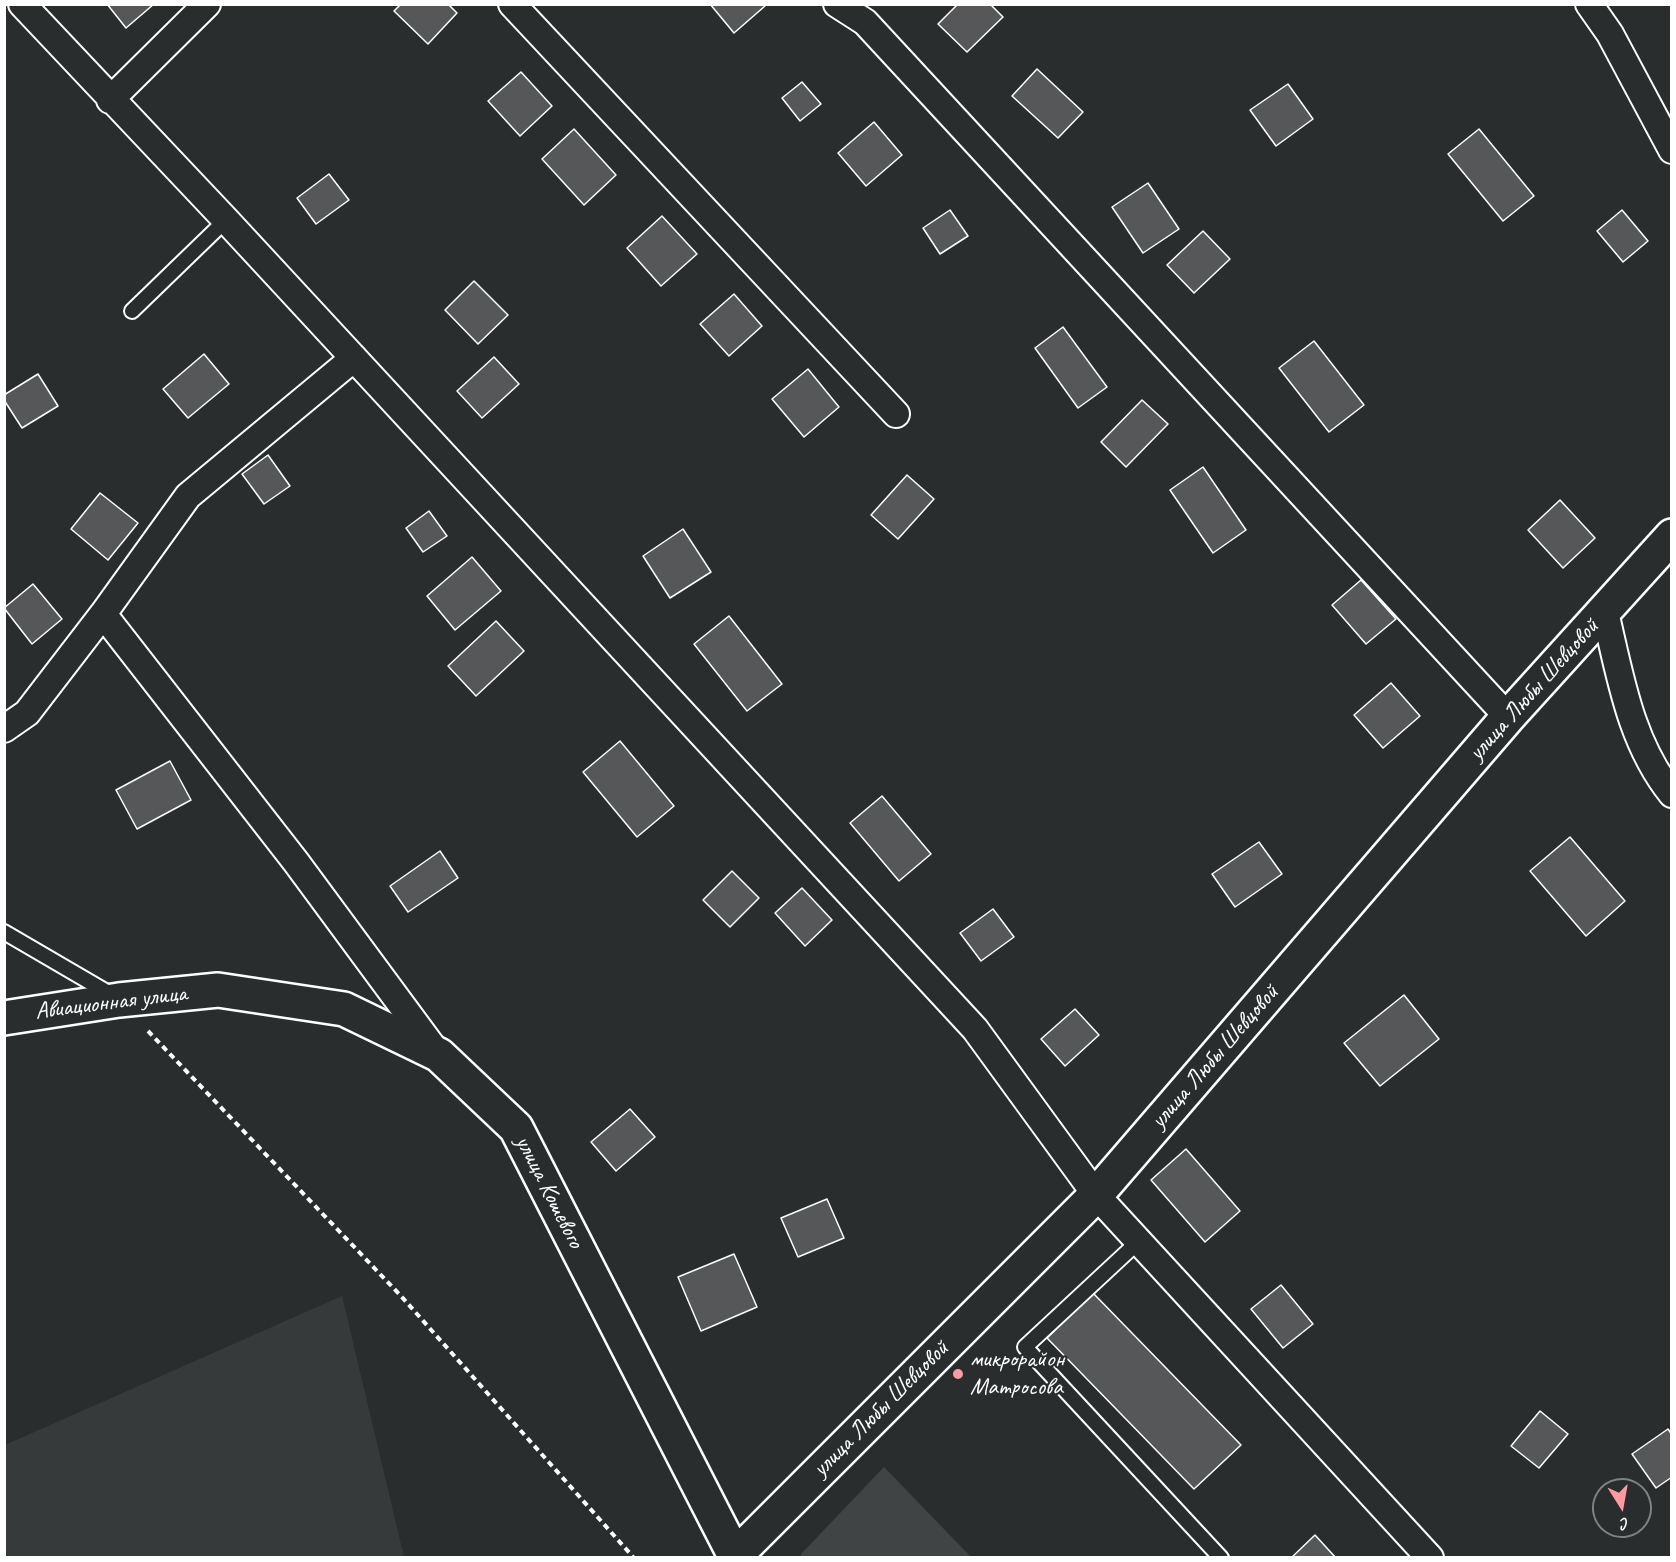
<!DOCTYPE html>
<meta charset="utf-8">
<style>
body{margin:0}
#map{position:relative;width:1676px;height:1562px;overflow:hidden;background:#2a2d2e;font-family:Caveat,sans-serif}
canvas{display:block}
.frame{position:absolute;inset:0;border:6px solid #fff;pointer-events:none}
.north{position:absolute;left:1592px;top:1478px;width:60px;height:60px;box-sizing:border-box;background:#2a2d2e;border:2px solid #7f8182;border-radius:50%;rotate:169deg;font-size:16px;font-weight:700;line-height:24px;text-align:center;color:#fff}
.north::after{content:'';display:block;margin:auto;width:21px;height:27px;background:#ff9aa2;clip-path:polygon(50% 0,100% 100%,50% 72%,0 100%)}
</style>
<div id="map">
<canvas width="1676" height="1562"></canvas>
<div class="frame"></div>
<div class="north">С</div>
</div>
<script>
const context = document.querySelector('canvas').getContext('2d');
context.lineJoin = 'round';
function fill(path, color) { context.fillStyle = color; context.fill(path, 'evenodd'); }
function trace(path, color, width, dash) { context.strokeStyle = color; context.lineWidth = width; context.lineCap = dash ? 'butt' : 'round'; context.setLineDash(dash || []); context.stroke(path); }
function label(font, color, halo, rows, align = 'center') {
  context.font = font + ' Caveat,sans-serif'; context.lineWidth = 4.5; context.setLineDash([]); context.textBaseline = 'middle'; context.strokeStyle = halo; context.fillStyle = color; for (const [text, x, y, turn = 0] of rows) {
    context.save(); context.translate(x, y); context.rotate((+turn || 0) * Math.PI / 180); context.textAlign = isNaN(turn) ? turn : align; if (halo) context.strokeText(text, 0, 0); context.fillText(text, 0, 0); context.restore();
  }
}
fill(new Path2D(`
 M 342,1296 L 404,1557 L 5,1557 L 5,1445 Z`), '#373a3b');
fill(new Path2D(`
 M 884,1467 L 971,1557 L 801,1557 L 801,1554 Z`), '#414445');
const building = new Path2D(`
 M 107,4 L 154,4 L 126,28 Z
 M 401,4 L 448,4 L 457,13 L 428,44 L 394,11 Z
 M 710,4 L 763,4 L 765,6 L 734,33 Z
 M 958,4 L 990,4 L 1003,17 L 967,52 L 938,24 Z
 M 1037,69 L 1083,112 L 1058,138 L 1012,96 Z
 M 521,72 L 552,106 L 520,136 L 488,101 Z
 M 802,82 L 821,104 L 800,121 L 782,98 Z
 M 1288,84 L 1313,119 L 1276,146 L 1250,110 Z
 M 874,122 L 902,155 L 866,186 L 838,153 Z
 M 574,129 L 616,175 L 584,205 L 542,159 Z
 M 1479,129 L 1534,196 L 1503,221 L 1448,154 Z
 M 329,174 L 349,200 L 316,224 L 297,198 Z
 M 1148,183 L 1179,229 L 1143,253 L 1112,207 Z
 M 950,210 L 968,236 L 940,254 L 923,228 Z
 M 1622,210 L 1648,241 L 1623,262 L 1597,231 Z
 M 662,216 L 697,254 L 661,286 L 627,248 Z
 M 1203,231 L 1230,259 L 1194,293 L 1167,265 Z
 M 474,281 L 508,315 L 478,344 L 445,310 Z
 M 734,294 L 762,326 L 729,356 L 700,324 Z
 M 1063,327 L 1107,387 L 1078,408 L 1035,348 Z
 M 1314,341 L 1364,405 L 1329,432 L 1279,368 Z
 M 204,354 L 229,384 L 188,418 L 163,389 Z
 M 494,357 L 519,384 L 482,418 L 457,391 Z
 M 808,369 L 839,407 L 804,437 L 772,399 Z
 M 38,374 L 58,406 L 22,428 L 4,400 L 4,395 Z
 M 1142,400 L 1168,424 L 1126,467 L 1101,442 Z
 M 268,455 L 290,486 L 264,504 L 242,474 Z
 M 1203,467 L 1246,530 L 1213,553 L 1170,490 Z
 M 907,475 L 934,499 L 898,539 L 871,515 Z
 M 100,493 L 138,523 L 108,560 L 71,529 Z
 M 1560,500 L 1595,538 L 1563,568 L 1528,530 Z
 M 429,511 L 447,536 L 423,552 L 406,528 Z
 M 683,529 L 711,572 L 670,598 L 643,556 Z
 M 472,557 L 501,591 L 455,630 L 427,596 Z
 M 1361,580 L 1396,619 L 1366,644 L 1332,605 Z
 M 33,584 L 62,619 L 32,644 L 4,608 Z
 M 729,616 L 782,684 L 747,711 L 694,644 Z
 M 496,621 L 524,651 L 476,696 L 448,666 Z
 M 1391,683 L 1420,716 L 1383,748 L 1354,715 Z
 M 620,741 L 674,806 L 637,837 L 583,772 Z
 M 170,761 L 191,800 L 137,829 L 116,790 Z
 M 882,796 L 931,854 L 899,881 L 850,823 Z
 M 1570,837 L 1625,901 L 1586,936 L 1530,871 Z
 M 1259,842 L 1282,874 L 1235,907 L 1212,874 Z
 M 440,851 L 458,878 L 408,912 L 390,886 Z
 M 732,871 L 759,898 L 730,927 L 703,900 Z
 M 802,888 L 832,920 L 805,946 L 775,913 Z
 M 993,909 L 1014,937 L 981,961 L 960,933 Z
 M 1404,995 L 1439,1039 L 1380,1086 L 1344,1043 Z
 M 1075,1009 L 1099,1035 L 1065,1066 L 1041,1039 Z
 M 630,1109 L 655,1137 L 616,1171 L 591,1142 Z
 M 1186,1149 L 1240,1211 L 1205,1242 L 1151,1180 Z
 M 827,1199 L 844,1238 L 798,1257 L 781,1218 Z
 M 734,1254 L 757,1307 L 701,1331 L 678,1277 Z
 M 1281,1285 L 1313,1324 L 1283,1348 L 1251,1309 Z
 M 1093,1293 L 1241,1445 L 1194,1489 L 1047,1338 Z
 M 1540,1411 L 1568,1434 L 1539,1468 L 1511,1446 Z
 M 1668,1429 L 1672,1435 L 1672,1477 L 1656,1488 L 1632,1454 Z
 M 1315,1535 L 1336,1558 L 1291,1558 Z`);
fill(building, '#555758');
trace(building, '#fff', 1.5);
const lane = new Path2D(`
 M 132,311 L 226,220
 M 4,932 L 112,995
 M 1139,1241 L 1025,1347 L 1221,1558`);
const street = new Path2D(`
 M 22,4 L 226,220 L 975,1029 L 1096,1195 L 1430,1558
 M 512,4 L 896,414
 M 837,4 L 865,22 L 1508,717
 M 1589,4 L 1610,34 L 1672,150
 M 110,100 L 207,4
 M 1605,612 C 1620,675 1630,742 1672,794
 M 103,614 L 296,862 L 437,1053
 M 4,729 L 27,713 L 103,614 L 188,496 L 354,358`);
const secondary = new Path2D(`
 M 4,1018 L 119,1000 L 218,990 L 344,1009 L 439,1055 L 516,1128 L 736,1558
 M 735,1556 L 1096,1195 L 1508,717 L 1672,536`);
trace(lane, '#fff', 18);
trace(street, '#fff', 30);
trace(secondary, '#fff', 38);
trace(new Path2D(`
 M 148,1031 L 401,1296 L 634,1558`), '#fff', 4, [6, 4.5]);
trace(lane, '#2a2d2e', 14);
trace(street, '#2a2d2e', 26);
trace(secondary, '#2a2d2e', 33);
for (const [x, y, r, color] of [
 [958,1374,6,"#ff9aa2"]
]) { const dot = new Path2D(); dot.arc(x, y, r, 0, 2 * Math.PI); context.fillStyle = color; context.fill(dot); trace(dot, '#2a2d2e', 2); }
label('24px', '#fff', '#2a2d2e', [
 ["улица Любы Шевцовой",1534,690,-48],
 ["Авиационная улица",111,1003,-7],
 ["улица Любы Шевцовой",1215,1057,-49],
 ["улица Кошевого",549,1192,63],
 ["улица Любы Шевцовой",881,1409,-45]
]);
label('24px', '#fff', '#2a2d2e', [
 ["микрорайон",970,1360],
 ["Матросова",970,1388]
], 'left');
</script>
